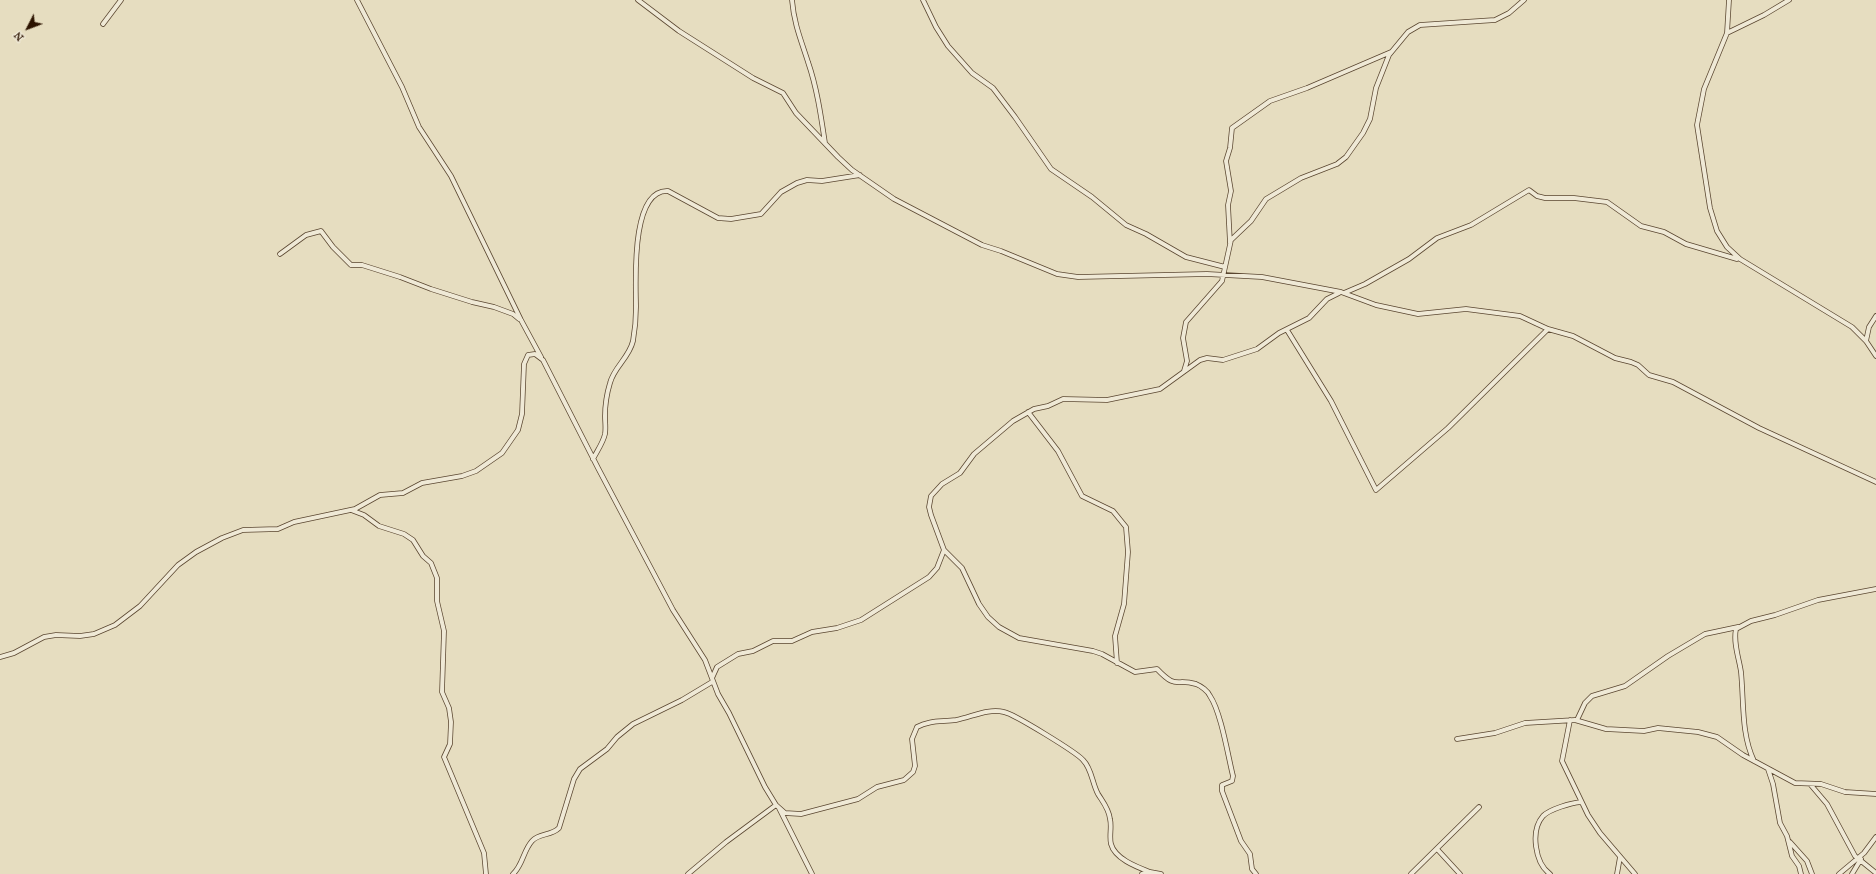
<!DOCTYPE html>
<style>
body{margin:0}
#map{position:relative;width:1876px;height:874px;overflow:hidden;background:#e6ddc0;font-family:"IM FELL French Canon",serif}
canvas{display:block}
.north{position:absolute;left:8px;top:8px;width:40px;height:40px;-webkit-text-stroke:3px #efe9d6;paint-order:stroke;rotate:228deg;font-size:11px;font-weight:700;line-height:16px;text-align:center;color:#2c1300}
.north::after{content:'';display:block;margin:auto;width:14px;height:18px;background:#2c1300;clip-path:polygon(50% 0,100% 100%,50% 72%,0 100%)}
</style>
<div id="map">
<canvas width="1876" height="874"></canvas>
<div class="north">N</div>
</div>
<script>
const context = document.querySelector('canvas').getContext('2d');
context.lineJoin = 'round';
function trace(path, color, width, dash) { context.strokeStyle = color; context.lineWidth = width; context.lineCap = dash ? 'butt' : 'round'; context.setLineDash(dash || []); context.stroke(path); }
const minor = new Path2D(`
 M 357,0 L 402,87 L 419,127 L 451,176 L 521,320 L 541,357
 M 638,0 L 679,31 L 753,78 L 783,93 L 796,113 L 838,157 L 852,170 L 894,199 L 982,245 L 1001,251 L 1057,274 L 1078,277 L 1207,274 L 1262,277 L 1341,292 L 1376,305 L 1418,314 L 1466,309 L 1520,316 L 1548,329 L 1573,336 L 1615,358 L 1631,362 L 1638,365 L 1649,375 L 1673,382 L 1759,428 L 1876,482
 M 792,0 C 794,24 801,40 808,62 C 817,88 821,116 825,143
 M 923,0 L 936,27 L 948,46 L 972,73 L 993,88 L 1015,117 L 1051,169 L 1092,197 L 1126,225 L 1146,234 L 1186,257 L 1225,267
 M 1729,0 L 1727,33 L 1704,89 L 1697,125 L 1710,208 L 1717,231 L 1727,247 L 1740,259 L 1852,327 L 1866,341 L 1876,356
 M 103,24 L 121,0
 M 1727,33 L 1764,15 L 1789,0
 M 1230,243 L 1228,205 L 1231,191 L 1226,161 L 1230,148 L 1232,128 L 1270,101 L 1307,88 L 1391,52
 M 280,254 L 306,235 L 321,231 L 333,247 L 351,265 L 362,265 L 400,277 L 431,289 L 472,302 L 494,307 L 513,314 L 519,319
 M 1344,293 L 1365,284 L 1409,259 L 1437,238 L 1471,225 L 1529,190 L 1537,196 L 1545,198 L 1574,198 L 1607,202 L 1641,226 L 1664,232 L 1686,244 L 1737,259
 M 1287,330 L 1331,401 L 1376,490 L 1448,428 L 1548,329
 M 1866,341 L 1869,327 L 1876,316
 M 1184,371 L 1187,361 L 1183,338 L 1186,322 L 1222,281 L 1231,240 L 1251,221 L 1266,199 L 1301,178 L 1337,164 L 1346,157 L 1363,133 L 1370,119 L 1376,88 L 1389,55 L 1408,32 L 1420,25 L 1495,20 L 1509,13 L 1524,0
 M 1028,412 L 1058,451 L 1082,496 L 1113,511 L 1126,527 L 1128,552 L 1124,604 L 1115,636 L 1117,663
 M 593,459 C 597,451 603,443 605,434 C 606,428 605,422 605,416 C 605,405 607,393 610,383 C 614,367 629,358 633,341 C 635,330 636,318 636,307 C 636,284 630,189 668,191 L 718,218 L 731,219 L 761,214 L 781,192 L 797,183 L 807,180 L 822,181 L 860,175
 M 351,510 L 364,515 L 379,526 L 404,534 L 413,540 L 423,556 L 431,563 L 437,578 L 437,601 L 444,631 L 442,692 L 449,708 L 451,722 L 450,744 L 444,757 L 484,853 L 486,874
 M 944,550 L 962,568 L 979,604 L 988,617 L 999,627 L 1019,638 L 1093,651 L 1102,654 L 1135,672 L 1157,669 C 1177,690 1175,678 1196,684 C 1201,686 1208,691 1210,696 C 1221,712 1228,756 1233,776 L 1232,781 L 1222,785 L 1222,791 L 1241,841 L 1250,854 L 1252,869 L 1256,874
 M 0,657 L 14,653 L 44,637 L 56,635 L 80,636 L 94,634 L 115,625 L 140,606 L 178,565 L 196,552 L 222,538 L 243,530 L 278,529 L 294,522 L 355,509 L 380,495 L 403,493 L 422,483 L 462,476 L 476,471 L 502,453 L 518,430 L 522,414 L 524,364 L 528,355 L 535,354 L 543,360 L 598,468 L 673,610 L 705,660 L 718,694 L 729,713 L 765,787 L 776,805 L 785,813 L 801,814 L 858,799 L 877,787 L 904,780 L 913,772 L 915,766 L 912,739 L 917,727 C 929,720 943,722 956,720 C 972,717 988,708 1004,712 C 1014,714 1076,752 1083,760 C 1092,769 1092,783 1098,794 C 1103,802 1109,809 1110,819 C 1112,827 1109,836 1111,844 C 1115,859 1137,867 1150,872
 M 712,678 L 717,667 L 738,654 L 753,651 L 773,641 L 792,641 L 812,632 L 837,628 L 861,620 L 929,577 L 937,568 L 944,550 L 931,515 L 929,507 L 931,496 L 942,484 L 960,473 L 974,454 L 1013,421 L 1034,409 L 1048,406 L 1063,399 L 1107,400 L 1160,389 L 1200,360 L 1207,358 L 1223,360 L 1257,349 L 1279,333 L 1309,318 L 1327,299 L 1339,293
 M 1570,720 L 1562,761 L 1588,815 L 1600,833 L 1635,874
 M 1577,720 L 1585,703 L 1592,696 L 1625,686 L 1668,656 L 1705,634 L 1738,627
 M 1457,739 L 1495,733 L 1525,723 L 1575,720 L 1606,729 L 1644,731 L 1658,728 L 1698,732 L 1717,737 L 1743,755 L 1795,783 L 1821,784 L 1845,792 L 1876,794
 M 1754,761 C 1741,734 1744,702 1741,672 C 1739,658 1733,643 1736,629 L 1751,621 L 1775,615 L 1818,600 L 1876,589
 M 1768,769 L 1773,784 L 1780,823 L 1787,836 L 1792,856 L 1799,866 L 1801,874
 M 1810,784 L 1827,804 L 1855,856 L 1876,873
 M 779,808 L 812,874
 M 1790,842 L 1807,861 L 1812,874
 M 1437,849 L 1460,874
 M 513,874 C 523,865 523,851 532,841 C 539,833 551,836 559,828 L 574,779 L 580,769 L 607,749 L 617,737 L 633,724 L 682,700 L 712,682
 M 688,874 L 726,842 L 776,805
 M 1142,874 L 1150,872 L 1161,874
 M 1411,874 L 1479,807
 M 1550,874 C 1535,863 1530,831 1543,816 C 1550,809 1571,803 1581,802
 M 1617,874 L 1620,857
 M 1839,874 L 1864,853 L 1876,837
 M 1852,874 L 1861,859`);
trace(minor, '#5a4630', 5.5);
trace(minor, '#efe9d6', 4);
</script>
